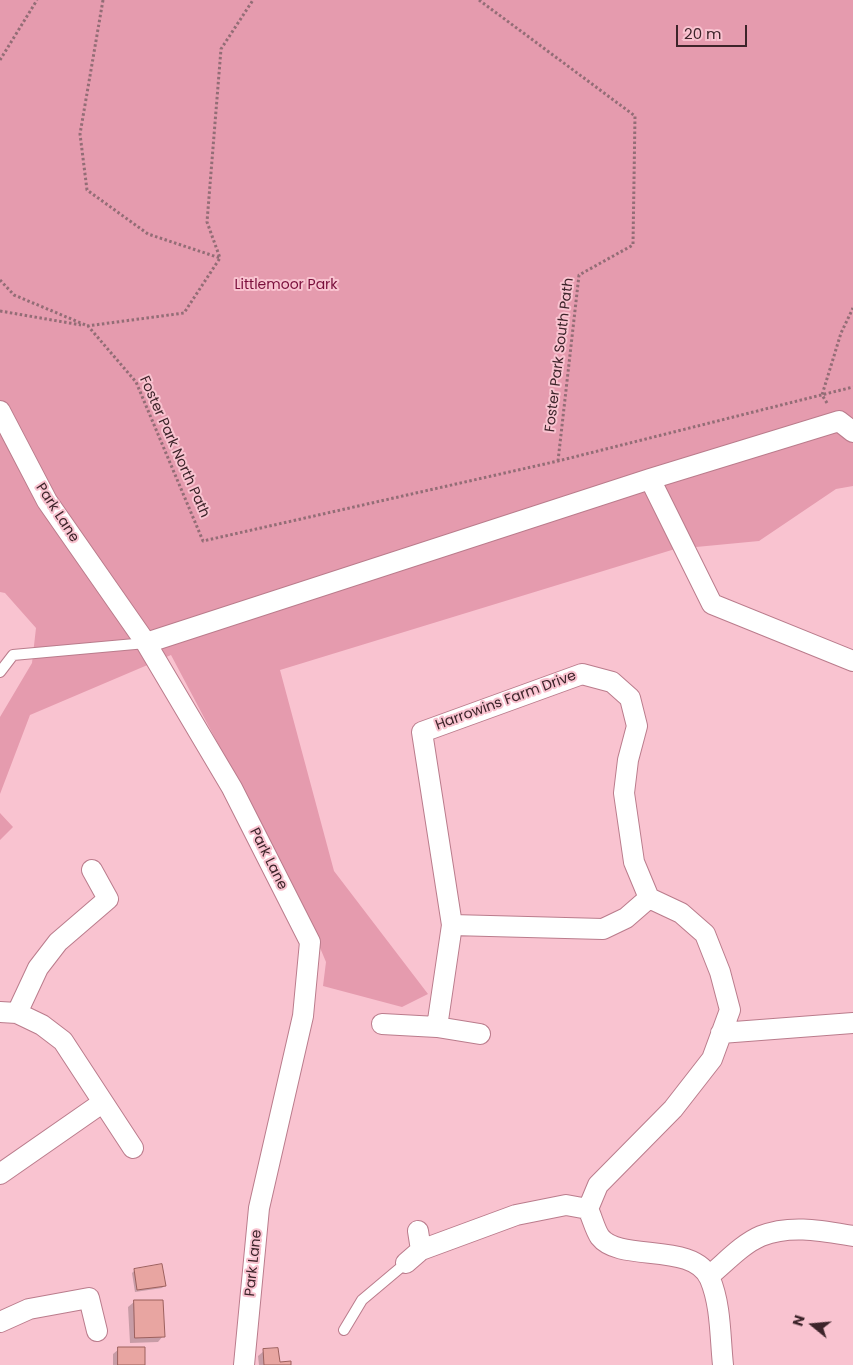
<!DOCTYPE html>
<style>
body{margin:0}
#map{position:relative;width:853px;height:1365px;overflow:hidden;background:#f9c3d0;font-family:Poppins,sans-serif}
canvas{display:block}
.north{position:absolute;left:788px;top:1300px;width:50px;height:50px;-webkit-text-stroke:4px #f9c3d0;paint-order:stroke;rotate:287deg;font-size:14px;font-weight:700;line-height:20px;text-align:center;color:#3d242a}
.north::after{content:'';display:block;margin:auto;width:18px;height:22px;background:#3d242a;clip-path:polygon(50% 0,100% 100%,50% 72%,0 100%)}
.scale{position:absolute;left:676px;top:25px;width:71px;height:22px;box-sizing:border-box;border:2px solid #3d242a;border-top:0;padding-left:6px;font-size:15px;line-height:18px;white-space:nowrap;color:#3d242a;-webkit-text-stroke:4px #f9c3d0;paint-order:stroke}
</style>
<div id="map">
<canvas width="853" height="1365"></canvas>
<div class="north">N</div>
<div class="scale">20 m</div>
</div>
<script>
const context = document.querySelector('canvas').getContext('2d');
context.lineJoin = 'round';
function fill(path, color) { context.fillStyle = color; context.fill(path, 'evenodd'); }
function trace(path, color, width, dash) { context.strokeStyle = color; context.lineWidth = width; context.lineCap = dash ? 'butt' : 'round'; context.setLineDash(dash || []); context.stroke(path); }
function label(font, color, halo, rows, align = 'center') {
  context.font = font + ' Poppins,sans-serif'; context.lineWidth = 4; context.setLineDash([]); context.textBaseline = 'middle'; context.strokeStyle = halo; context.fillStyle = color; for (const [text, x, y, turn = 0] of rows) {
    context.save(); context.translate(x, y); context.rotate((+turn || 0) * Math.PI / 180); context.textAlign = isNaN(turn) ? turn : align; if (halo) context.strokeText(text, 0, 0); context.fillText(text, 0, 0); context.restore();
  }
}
fill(new Path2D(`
 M 0,0 L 853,0 L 853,486 L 836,489 L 759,541 L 675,549 L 280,670 L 334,871 L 428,994 L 402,1007 L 323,986 L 326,962 L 298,895 L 171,655 L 30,715 L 0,794 L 0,717 L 32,663 L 36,628 L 5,593 L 0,592 Z
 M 0,813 L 13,827 L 0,840 Z`), '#e59bae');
fill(new Path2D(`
 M 135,1270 L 165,1285 L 162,1288 L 135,1292 L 132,1273 Z
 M 134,1302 L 163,1336 L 158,1342 L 130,1343 L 128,1307 Z
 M 119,1349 L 144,1365 L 113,1365 L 113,1354 Z
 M 264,1351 L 279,1364 L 290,1365 L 259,1365 L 258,1356 Z`), '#0003');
const building = new Path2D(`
 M 162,1264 L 166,1286 L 137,1290 L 134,1269 Z
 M 134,1300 L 163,1300 L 165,1337 L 135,1338 Z
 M 118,1347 L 145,1347 L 145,1365 L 118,1365 Z
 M 278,1348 L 280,1362 L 291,1361 L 291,1365 L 264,1365 L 263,1349 Z`);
fill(building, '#e8a5a1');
trace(building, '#9c605d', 1);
const lane = new Path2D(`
 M 0,672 L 13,655 L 146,643
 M 344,1330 L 362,1300 L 406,1263`);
const street = new Path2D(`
 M 0,411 L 47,501 L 146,643 L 232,788 L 310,942 L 303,1016 L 259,1208 L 244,1365
 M 650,479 L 712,604 L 853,661
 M 146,643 L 650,479 L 839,421 L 853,432
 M 649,898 L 626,918 L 603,929 L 452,925 L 422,732 L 582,674 L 612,682 L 630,698 L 637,726 L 628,760 L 624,793 L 634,862 L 649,898 L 681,913 L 705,934 L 720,972 L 730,1010 L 712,1059 L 673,1109 L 598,1185 L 588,1209 C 592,1217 595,1230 600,1237 C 620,1263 694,1241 710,1279 C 721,1305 720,1337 723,1365
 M 0,1012 L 17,1013 L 42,1025 L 63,1041 L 133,1148
 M 17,1013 L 38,968 L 58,942 L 108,899 L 92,870
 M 382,1024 L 437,1027 L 452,925
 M 437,1027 L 480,1034
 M 721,1033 L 853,1023
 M 0,1174 L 102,1103
 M 418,1231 L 421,1250
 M 406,1263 L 421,1250 L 516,1215 L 566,1205 L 588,1209
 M 709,1276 C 725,1263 742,1244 761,1236 C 791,1224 823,1231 853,1236
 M 0,1322 L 29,1309 L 89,1298 L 97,1331`);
trace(lane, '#ba7c8c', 12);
trace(street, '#ba7c8c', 22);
trace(new Path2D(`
 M 103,0 L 80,134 L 87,190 L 148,234 L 220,258
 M 479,0 L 635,116 L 633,245 L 579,275 L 558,461
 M 0,60 L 37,0
 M 0,280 L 14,295 L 88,326 L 136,382 L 203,541 L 558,461 L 853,387
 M 0,311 L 81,325
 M 87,326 L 184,313 L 220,258 L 207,222 L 221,49 L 253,0
 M 827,403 L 822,395 L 841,333 L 853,308`), '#936d76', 3, [2.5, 2.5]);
trace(lane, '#fff', 10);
trace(street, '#fff', 20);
label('14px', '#7a0e3b', '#f9c3d0', [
 ["Littlemoor Park",286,285]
]);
label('14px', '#3d242a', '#f9c3d0', [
 ["Foster Park South Path",560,355,-83],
 ["Foster Park North Path",174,447,66],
 ["Park Lane",57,513,57],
 ["Harrowins Farm Drive",506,701,-20],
 ["Park Lane",268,859,63],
 ["Park Lane",254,1263,-84]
]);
</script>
